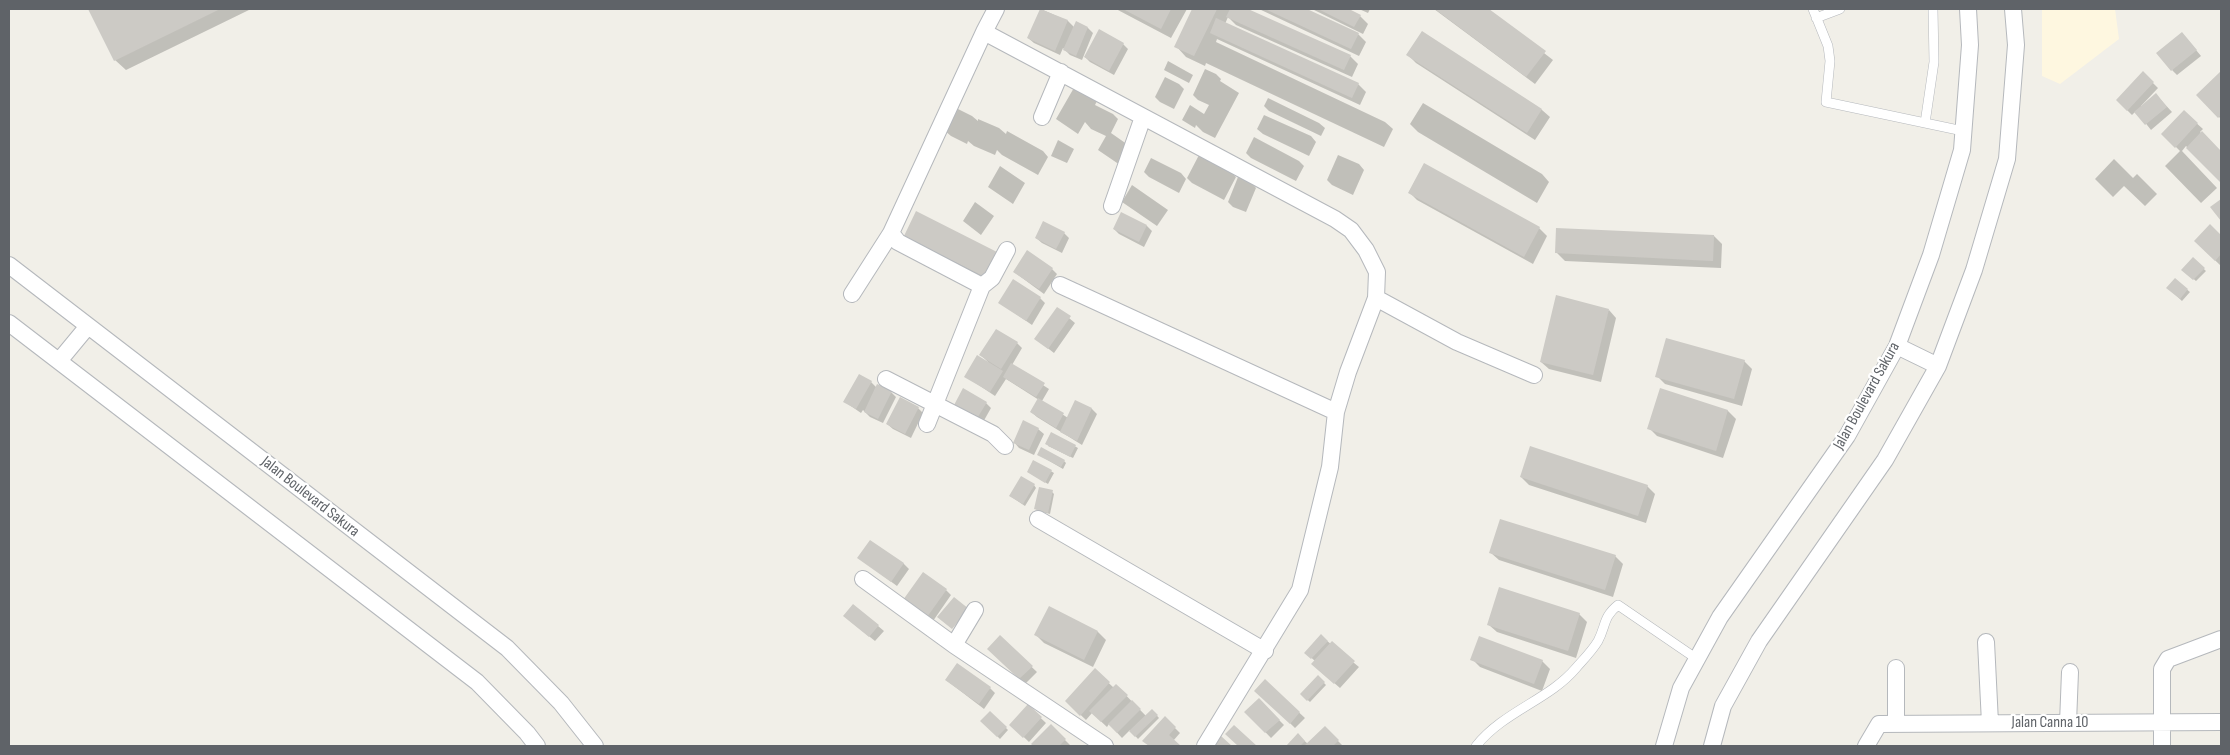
<!DOCTYPE html>
<style>
body{margin:0}
#map{position:relative;width:2230px;height:755px;overflow:hidden;background:#f1efe8;font-family:"Sofia Sans Condensed",sans-serif}
canvas{display:block}
.frame{position:absolute;inset:0;border:10px solid #5f6368;pointer-events:none}
</style>
<div id="map">
<canvas width="2230" height="755"></canvas>
<div class="frame"></div>
</div>
<script>
const context = document.querySelector('canvas').getContext('2d');
context.lineJoin = 'round';
function fill(path, color) { context.fillStyle = color; context.fill(path, 'evenodd'); }
function trace(path, color, width, dash) { context.strokeStyle = color; context.lineWidth = width; context.lineCap = dash ? 'butt' : 'round'; context.setLineDash(dash || []); context.stroke(path); }
function label(font, color, halo, rows, align = 'center') {
  context.font = font + ' "Sofia Sans Condensed",sans-serif'; context.lineWidth = 4.5; context.setLineDash([]); context.textBaseline = 'middle'; context.strokeStyle = halo; context.fillStyle = color; for (const [text, x, y, turn = 0] of rows) {
    context.save(); context.translate(x, y); context.rotate((+turn || 0) * Math.PI / 180); context.textAlign = isNaN(turn) ? turn : align; if (halo) context.strokeText(text, 0, 0); context.fillText(text, 0, 0); context.restore();
  }
}
fill(new Path2D(`
 M 2042,9 L 2115,9 L 2119,39 L 2060,84 L 2042,76 Z`), '#fef7e0');
fill(new Path2D(`
 M 90,9 L 251,9 L 126,70 L 115,60 Z
 M 1041,9 L 1068,21 L 1074,27 L 1076,23 L 1088,28 L 1093,33 L 1082,60 L 1070,55 L 1063,48 L 1060,55 L 1034,43 L 1028,38 Z
 M 1116,9 L 1187,9 L 1171,38 Z
 M 1194,9 L 1245,9 L 1350,56 L 1358,64 L 1352,77 L 1236,25 L 1228,17 L 1225,24 L 1358,84 L 1366,92 L 1360,105 L 1217,39 L 1216,42 L 1385,122 L 1393,129 L 1384,147 L 1206,63 L 1205,66 L 1186,57 L 1176,46 Z
 M 1259,9 L 1304,9 L 1358,34 L 1366,42 L 1359,56 Z
 M 1312,9 L 1346,9 L 1360,16 L 1368,24 L 1363,34 Z
 M 1359,9 L 1370,9 L 1368,13 Z
 M 1434,9 L 1487,9 L 1553,60 L 1535,84 Z
 M 1422,32 L 1542,110 L 1550,117 L 1535,140 L 1416,63 L 1408,55 Z
 M 2187,39 L 2201,56 L 2177,75 L 2172,70 Z
 M 1123,44 L 1128,49 L 1114,75 L 1090,62 L 1085,57 Z
 M 1168,61 L 1193,75 L 1189,83 L 1164,70 Z
 M 1205,69 L 1216,74 L 1221,79 L 1220,81 L 1239,93 L 1215,138 L 1203,132 L 1196,125 L 1195,128 L 1182,120 L 1190,105 L 1204,114 L 1209,105 L 1198,100 L 1193,95 Z
 M 2143,73 L 2158,88 L 2141,106 L 2142,107 L 2161,100 L 2172,112 L 2151,130 L 2136,111 L 2132,115 L 2117,100 Z
 M 2221,73 L 2221,119 L 2198,95 Z
 M 1165,77 L 1179,84 L 1184,89 L 1174,109 L 1160,102 L 1155,97 Z
 M 1075,86 L 1097,101 L 1095,105 L 1113,114 L 1118,119 L 1111,133 L 1131,147 L 1120,165 L 1098,150 L 1106,136 L 1091,129 L 1085,122 L 1078,134 L 1056,119 Z
 M 1268,98 L 1319,123 L 1325,128 L 1321,136 L 1269,111 L 1264,106 Z
 M 1423,103 L 1542,174 L 1549,182 L 1537,203 L 1418,132 L 1410,124 Z
 M 956,108 L 972,116 L 978,121 L 978,119 L 999,128 L 1006,134 L 1007,131 L 1043,151 L 1048,157 L 1038,175 L 1002,155 L 997,150 L 995,155 L 974,146 L 968,141 L 967,144 L 951,136 L 945,131 Z
 M 2184,112 L 2203,129 L 2200,132 L 2221,152 L 2221,181 L 2186,146 L 2182,151 L 2217,188 L 2201,203 L 2165,166 L 2180,151 L 2163,134 Z
 M 1264,115 L 1311,136 L 1316,142 L 1309,156 L 1263,134 L 1257,129 Z
 M 1254,137 L 1299,161 L 1304,166 L 1296,181 L 1251,158 L 1246,153 Z
 M 1058,140 L 1074,149 L 1067,163 L 1051,156 Z
 M 1199,155 L 1231,172 L 1236,177 L 1224,200 L 1192,183 L 1187,178 Z
 M 1338,155 L 1359,164 L 1364,170 L 1353,195 L 1332,185 L 1327,180 Z
 M 1151,158 L 1181,173 L 1186,179 L 1179,193 L 1149,177 L 1144,172 Z
 M 2114,159 L 2133,178 L 2137,174 L 2157,194 L 2145,206 L 2124,186 L 2113,197 L 2095,179 Z
 M 1424,165 L 1539,228 L 1547,236 L 1533,264 L 1417,200 L 1409,192 Z
 M 1000,166 L 1025,183 L 1013,204 L 988,187 Z
 M 1238,177 L 1251,182 L 1256,188 L 1246,212 L 1233,207 L 1228,202 Z
 M 1132,185 L 1168,210 L 1157,226 L 1122,202 Z
 M 975,202 L 994,216 L 981,235 L 963,221 Z
 M 917,213 L 993,284 L 913,244 L 905,236 Z
 M 1122,214 L 1147,226 L 1152,231 L 1144,247 L 1119,234 L 1114,229 Z
 M 2210,226 L 2221,237 L 2220,265 L 2195,241 Z
 M 1064,233 L 1069,238 L 1062,253 L 1042,243 L 1036,238 Z
 M 1714,236 L 1722,244 L 1721,268 L 1565,261 L 1557,253 Z
 M 2193,259 L 2206,271 L 2196,281 L 2183,270 Z
 M 1052,269 L 1057,274 L 1044,294 L 1014,272 Z
 M 2175,280 L 2190,292 L 2182,301 L 2168,288 Z
 M 1040,298 L 1045,303 L 1032,325 L 1000,303 Z
 M 1057,308 L 1075,323 L 1054,353 L 1036,339 Z
 M 1609,310 L 1616,318 L 1601,382 L 1549,369 L 1541,362 Z
 M 1017,343 L 1022,348 L 1012,365 L 1049,389 L 1042,401 L 1068,418 L 1076,402 L 1092,409 L 1097,414 L 1082,445 L 1037,417 L 1031,412 L 1039,400 L 1006,379 L 995,396 L 965,376 L 988,362 L 981,355 Z
 M 1744,361 L 1752,369 L 1742,406 L 1665,384 L 1657,376 Z
 M 871,382 L 877,388 L 891,392 L 896,397 L 883,423 L 870,417 L 863,410 L 861,413 L 845,402 Z
 M 1661,390 L 1728,411 L 1736,419 L 1723,458 L 1657,436 L 1649,428 Z
 M 986,403 L 991,408 L 982,424 L 959,412 Z
 M 918,408 L 923,413 L 911,438 L 893,429 L 887,424 Z
 M 1038,429 L 1044,434 L 1034,455 L 1019,448 L 1014,442 Z
 M 1051,433 L 1078,448 L 1073,458 L 1048,446 Z
 M 1039,455 L 1064,461 L 1066,463 L 1063,469 Z
 M 1034,461 L 1054,473 L 1048,484 L 1028,472 Z
 M 1521,477 L 1647,486 L 1655,494 L 1646,523 L 1529,485 Z
 M 1034,485 L 1036,488 L 1025,506 L 1010,496 Z
 M 1052,492 L 1054,494 L 1050,514 L 1038,511 L 1036,509 Z
 M 1491,553 L 1615,556 L 1623,564 L 1613,597 L 1499,560 Z
 M 859,558 L 903,563 L 909,569 L 897,586 Z
 M 946,590 L 951,595 L 933,621 L 910,605 Z
 M 853,605 L 884,631 L 875,641 L 850,621 Z
 M 1049,608 L 1098,632 L 1106,640 L 1093,667 L 1044,643 L 1036,635 Z
 M 1579,614 L 1587,622 L 1576,658 L 1497,632 L 1489,625 Z
 M 1321,636 L 1359,667 L 1340,688 L 1318,669 L 1315,661 L 1306,653 Z
 M 1000,637 L 1037,672 L 1025,684 L 989,649 Z
 M 1472,659 L 1542,661 L 1550,669 L 1542,691 L 1480,667 Z
 M 1095,670 L 1114,688 L 1116,685 L 1146,716 L 1152,710 L 1159,718 L 1138,739 L 1130,730 L 1122,738 L 1109,724 L 1107,727 L 1092,713 L 1086,720 L 1066,701 Z
 M 1318,677 L 1326,685 L 1310,702 L 1301,694 Z
 M 946,680 L 990,688 L 995,693 L 984,709 Z
 M 1265,681 L 1305,718 L 1295,728 L 1256,690 Z
 M 1259,700 L 1284,725 L 1271,738 L 1246,712 Z
 M 1028,706 L 1046,723 L 1029,742 L 1011,725 Z
 M 990,712 L 1008,730 L 1000,739 L 982,721 Z
 M 1165,718 L 1180,733 L 1173,741 L 1179,746 L 1150,746 L 1144,741 Z
 M 1051,726 L 1070,745 L 1069,746 L 1035,746 L 1033,744 Z
 M 1325,728 L 1343,746 L 1287,746 L 1298,735 L 1308,744 Z`), '#0003');
fill(new Path2D(`
 M 88,9 L 220,9 L 114,61 Z
 M 1040,9 L 1068,20 L 1055,51 L 1027,38 Z
 M 1123,9 L 1171,9 L 1161,29 Z
 M 1192,9 L 1217,9 L 1194,56 L 1174,47 Z
 M 1230,9 L 1248,9 L 1351,55 L 1344,70 L 1226,17 Z
 M 1265,9 L 1307,9 L 1359,33 L 1351,49 Z
 M 1318,9 L 1349,9 L 1361,15 L 1354,27 Z
 M 1435,9 L 1489,9 L 1546,51 L 1526,77 Z
 M 1216,18 L 1359,83 L 1352,98 L 1210,33 Z
 M 1076,21 L 1088,27 L 1076,56 L 1063,50 Z
 M 1099,29 L 1124,43 L 1109,71 L 1084,57 Z
 M 1422,31 L 1542,109 L 1527,133 L 1406,55 Z
 M 2182,32 L 2197,50 L 2171,71 L 2156,53 Z
 M 2143,71 L 2154,82 L 2127,111 L 2116,100 Z
 M 2221,71 L 2221,115 L 2218,118 L 2196,95 Z
 M 2156,93 L 2167,107 L 2145,125 L 2134,112 Z
 M 2184,110 L 2198,123 L 2175,148 L 2161,134 Z
 M 2202,131 L 2221,151 L 2221,183 L 2186,148 Z
 M 1424,163 L 1540,227 L 1524,257 L 1408,193 Z
 M 2221,199 L 2221,221 L 2210,207 Z
 M 916,211 L 997,252 L 985,277 L 904,236 Z
 M 1121,212 L 1147,225 L 1139,242 L 1113,229 Z
 M 1043,221 L 1065,232 L 1056,249 L 1035,238 Z
 M 2210,224 L 2221,235 L 2221,254 L 2215,261 L 2194,241 Z
 M 1556,228 L 1714,235 L 1713,261 L 1555,253 Z
 M 1027,250 L 1053,268 L 1039,289 L 1013,272 Z
 M 2193,257 L 2205,268 L 2193,280 L 2181,270 Z
 M 2175,278 L 2188,289 L 2180,299 L 2166,288 Z
 M 1013,279 L 1041,297 L 1026,321 L 998,303 Z
 M 1556,295 L 1609,309 L 1593,375 L 1540,362 Z
 M 1057,307 L 1071,316 L 1048,349 L 1034,339 Z
 M 996,329 L 1018,342 L 1001,369 L 979,355 Z
 M 1666,338 L 1745,360 L 1734,399 L 1655,377 Z
 M 977,355 L 1003,371 L 990,392 L 964,377 Z
 M 1011,363 L 1045,383 L 1036,397 L 1003,377 Z
 M 859,374 L 872,381 L 856,409 L 843,402 Z
 M 877,384 L 892,391 L 878,419 L 864,412 Z
 M 963,388 L 987,402 L 976,420 L 953,407 Z
 M 1660,388 L 1728,410 L 1716,451 L 1647,429 Z
 M 900,397 L 919,407 L 905,434 L 886,424 Z
 M 1038,398 L 1064,413 L 1056,428 L 1030,412 Z
 M 1075,400 L 1092,408 L 1077,441 L 1060,432 Z
 M 1023,420 L 1039,428 L 1029,450 L 1013,443 Z
 M 1051,432 L 1076,445 L 1070,457 L 1045,444 Z
 M 1530,446 L 1648,485 L 1638,516 L 1520,477 Z
 M 1041,447 L 1065,460 L 1061,467 L 1037,455 Z
 M 1033,460 L 1052,470 L 1045,483 L 1027,472 Z
 M 1021,476 L 1035,484 L 1023,504 L 1009,496 Z
 M 1039,487 L 1053,490 L 1048,513 L 1034,509 Z
 M 1500,519 L 1616,555 L 1605,590 L 1489,553 Z
 M 870,540 L 904,563 L 891,582 L 857,558 Z
 M 923,572 L 947,589 L 927,617 L 903,600 Z
 M 1499,587 L 1580,613 L 1568,651 L 1487,625 Z
 M 954,597 L 969,609 L 952,629 L 937,617 Z
 M 853,604 L 879,625 L 869,637 L 843,616 Z
 M 1049,606 L 1098,631 L 1084,660 L 1034,635 Z
 M 1321,634 L 1328,641 L 1311,659 L 1304,653 Z
 M 1000,635 L 1033,666 L 1019,679 L 987,649 Z
 M 1479,636 L 1543,660 L 1534,684 L 1470,660 Z
 M 1332,641 L 1355,661 L 1334,684 L 1311,664 Z
 M 957,663 L 991,687 L 979,704 L 945,680 Z
 M 1095,668 L 1110,682 L 1080,716 L 1065,701 Z
 M 1318,675 L 1325,682 L 1307,701 L 1300,694 Z
 M 1265,679 L 1300,712 L 1290,724 L 1254,691 Z
 M 1116,684 L 1128,695 L 1101,722 L 1089,711 Z
 M 1259,698 L 1280,720 L 1265,733 L 1244,712 Z
 M 1132,700 L 1141,709 L 1117,733 L 1108,724 Z
 M 1028,704 L 1042,717 L 1023,738 L 1009,725 Z
 M 1152,709 L 1158,715 L 1135,737 L 1129,731 Z
 M 990,711 L 1007,727 L 997,737 L 980,721 Z
 M 1165,716 L 1176,727 L 1169,735 L 1181,746 L 1149,746 L 1142,741 Z
 M 1051,724 L 1066,739 L 1059,746 L 1033,746 L 1031,744 Z
 M 1234,725 L 1257,746 L 1238,746 L 1225,734 Z
 M 1325,726 L 1339,740 L 1333,746 L 1304,746 Z
 M 1298,733 L 1305,741 L 1300,746 L 1286,746 Z
 M 1221,736 L 1232,746 L 1212,746 Z`), '#cccac5');
const lane = new Path2D(`
 M 1813,9 L 1828,46 L 1830,61 L 1826,102 L 1963,131
 M 1816,18 L 1840,9
 M 1925,123 L 1934,62 L 1933,9
 M 1476,746 C 1504,711 1549,700 1576,668 C 1583,660 1592,651 1598,641 C 1606,626 1603,617 1618,605 L 1697,659`);
const street = new Path2D(`
 M 996,9 L 984,32 L 1335,219 L 1351,230 L 1366,250 L 1377,272 L 1376,298 L 1348,372 L 1336,412 L 1330,467 L 1300,590 L 1205,746
 M 984,32 L 891,233 L 898,242 L 982,286 L 992,278 L 1007,250
 M 1042,117 L 1061,72
 M 1112,206 L 1143,117
 M 9,265 L 507,648 L 561,703 L 595,746
 M 1060,285 L 1336,412
 M 852,294 L 891,233
 M 1376,298 L 1457,342 L 1534,375
 M 9,323 L 477,682 L 527,733 L 537,746
 M 1897,346 L 1938,366
 M 59,361 L 88,326
 M 886,379 L 993,434 L 1005,446
 M 927,424 L 982,286
 M 1038,519 L 1265,651
 M 863,579 L 954,645 L 1105,746
 M 1986,642 L 1990,723
 M 954,645 L 975,610
 M 1896,668 L 1896,724
 M 2068,723 L 2070,672
 M 1664,746 L 1681,688 L 1720,617 L 1847,436 L 1897,346 L 1931,255 L 1962,150 L 1970,45 L 1968,9
 M 1712,746 L 1723,706 L 1759,641 L 1885,460 L 1938,366 L 1974,270 L 2007,159 L 2016,45 L 2013,9
 M 1866,746 L 1879,724 L 2221,722
 M 2162,746 L 2162,669 L 2168,659 L 2221,639`);
trace(lane, '#b5b8bc', 10);
trace(street, '#b5b8bc', 18);
trace(lane, '#fff', 9);
trace(street, '#fff', 16);
label('16px', '#5f6368', '#fff', [
 ["Jalan Boulevard Sakura",1867,396,-61],
 ["Jalan Boulevard Sakura",310,497,38],
 ["Jalan Canna 10",2050,723]
]);
</script>
